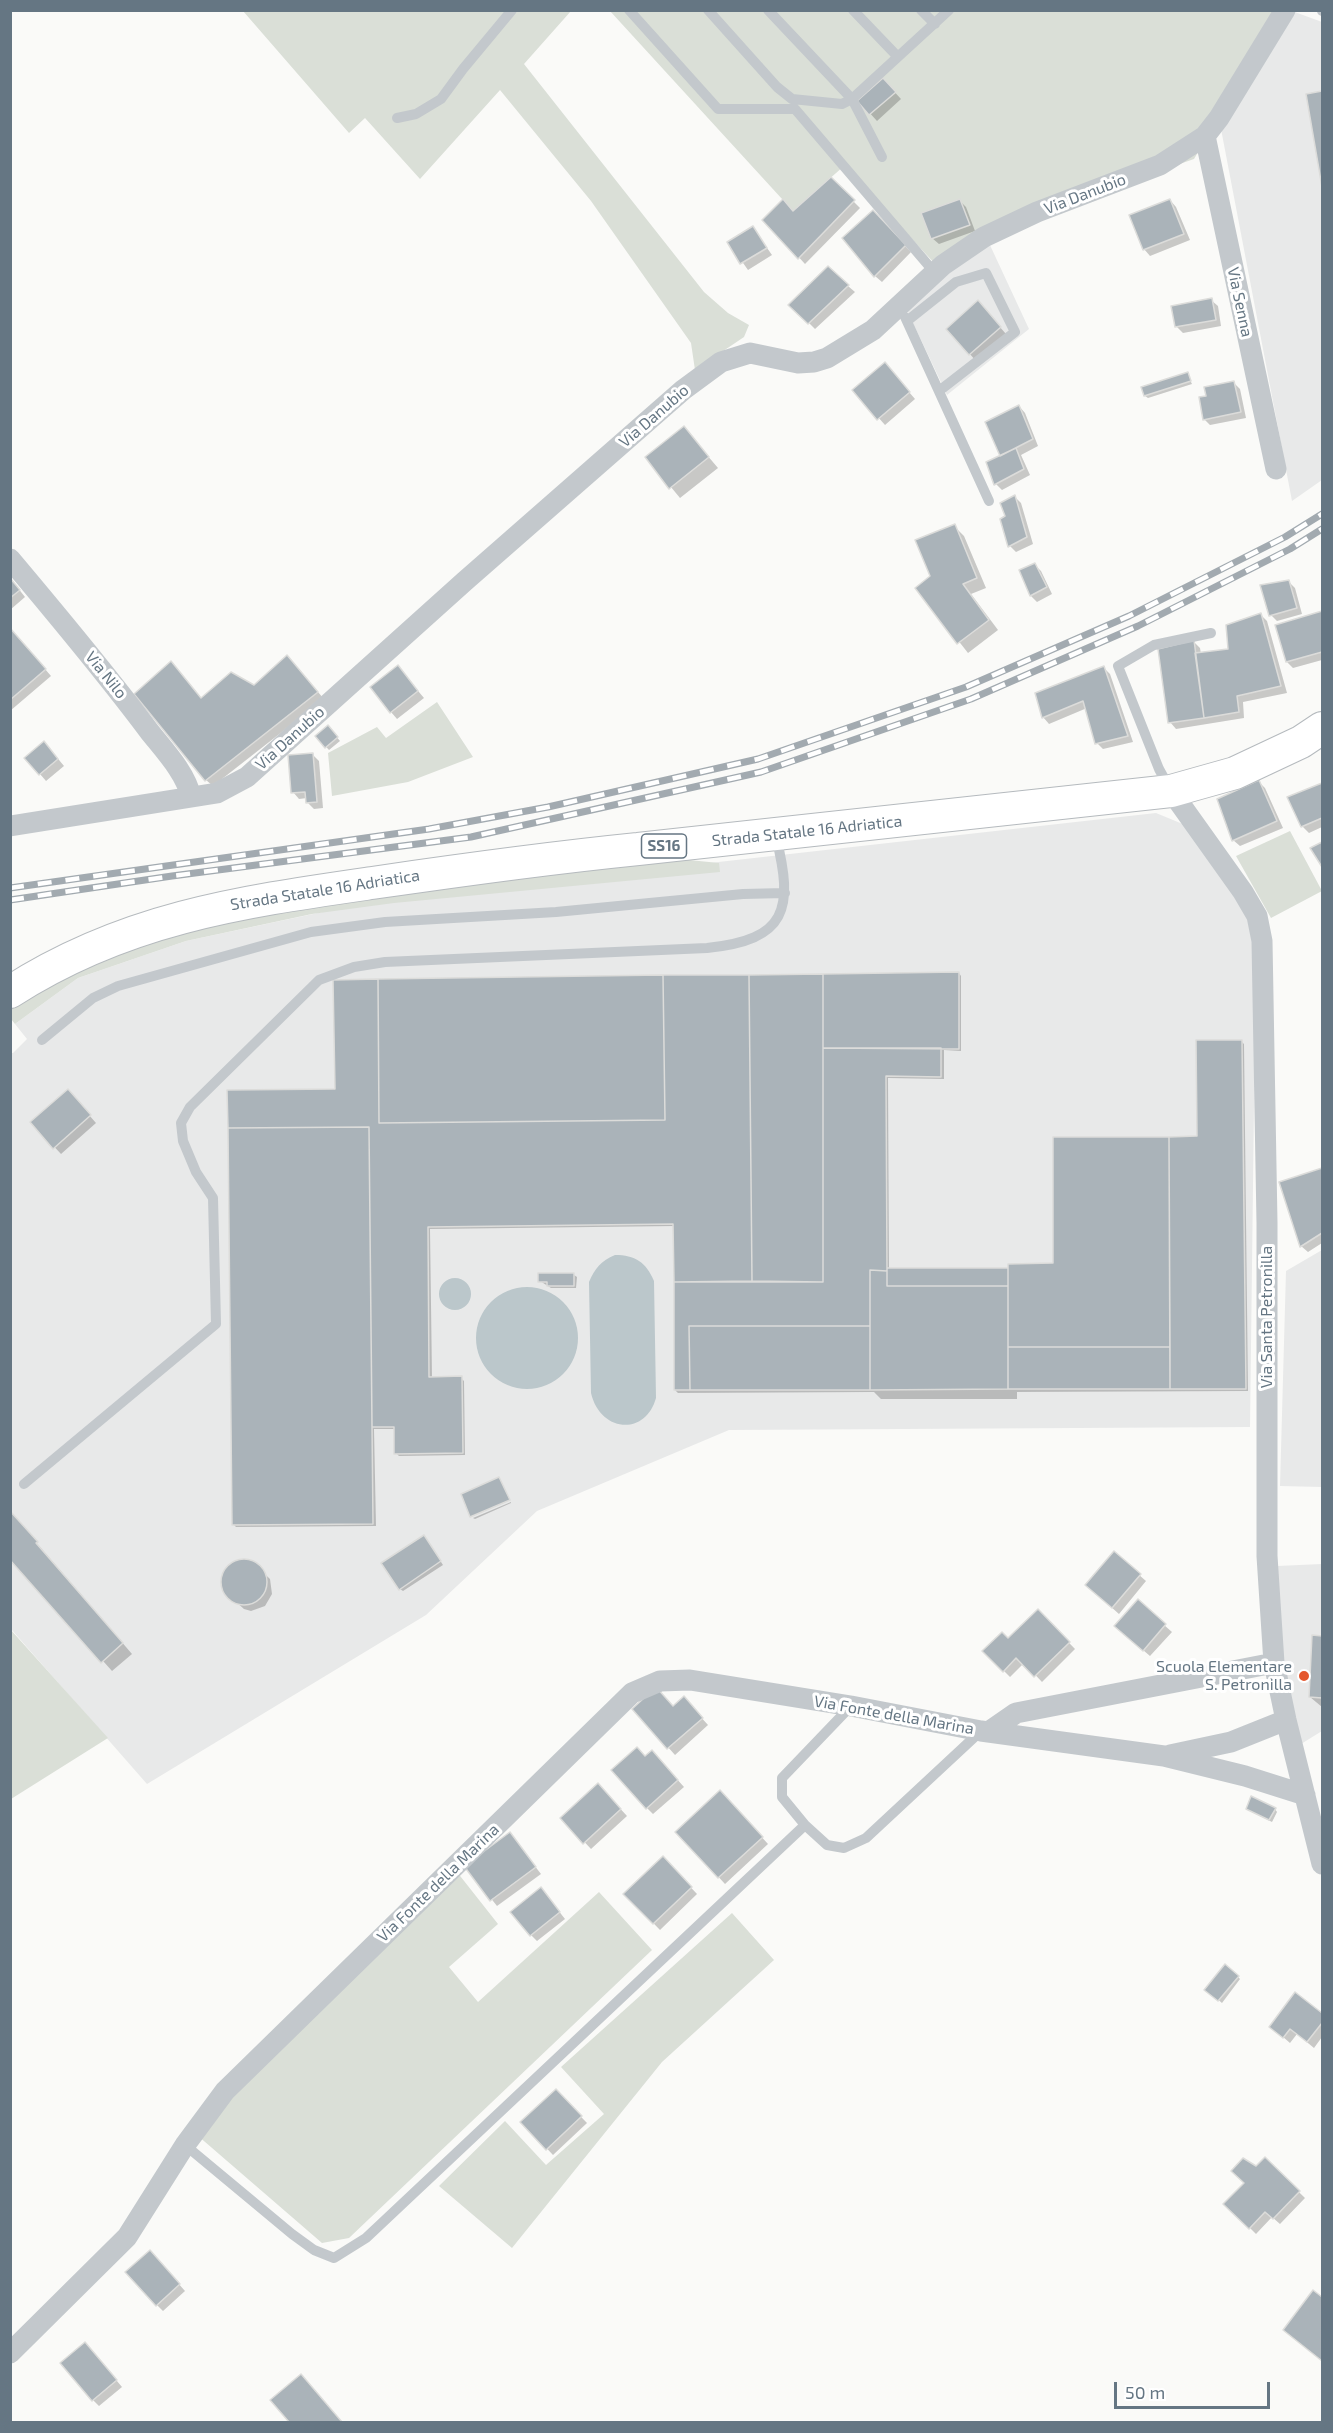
<!DOCTYPE html>
<style>
body{margin:0}
#map{position:relative;width:1333px;height:2433px;overflow:hidden;background:#fafaf8;font-family:"Exo 2",sans-serif}
canvas{display:block}
.frame{position:absolute;inset:0;border:12px solid #657683;pointer-events:none}
.scale{position:absolute;left:1114px;top:2382px;width:156px;height:27px;box-sizing:border-box;border:3px solid #657683;border-top:0;padding-left:8px;font-size:18px;line-height:21px;white-space:nowrap;color:#657683;-webkit-text-stroke:4px #fff;paint-order:stroke}
</style>
<div id="map">
<canvas width="1333" height="2433"></canvas>
<div class="frame"></div>
<div class="scale">50 m</div>
</div>
<script>
const context = document.querySelector('canvas').getContext('2d');
context.lineJoin = 'round';
function fill(path, color) { context.fillStyle = color; context.fill(path, 'evenodd'); }
function trace(path, color, width, dash) { context.strokeStyle = color; context.lineWidth = width; context.lineCap = dash ? 'butt' : 'round'; context.setLineDash(dash || []); context.stroke(path); }
function label(font, color, halo, rows, align = 'center') {
  context.font = font + ' "Exo 2",sans-serif'; context.lineWidth = 6; context.setLineDash([]); context.textBaseline = 'middle'; context.strokeStyle = halo; context.fillStyle = color; for (const [text, x, y, turn = 0] of rows) {
    context.save(); context.translate(x, y); context.rotate((+turn || 0) * Math.PI / 180); context.textAlign = isNaN(turn) ? turn : align; if (halo) context.strokeText(text, 0, 0); context.fillText(text, 0, 0); context.restore();
  }
}
fill(new Path2D(`
 M 1292,11 L 1322,22 L 1322,480 L 1292,501 L 1221,129 Z
 M 989,243 L 1029,329 L 947,395 L 906,308 L 954,266 Z
 M 1156,813 L 1190,827 L 1248,915 L 1256,943 L 1250,1427 L 729,1430 L 537,1511 L 426,1615 L 147,1784 L 11,1629 L 10,1053 L 13,1053 L 27,1039 L 15,1024 L 78,978 L 186,941 L 379,900 Z
 M 1322,1250 L 1322,1487 L 1280,1486 L 1286,1271 Z
 M 1322,1564 L 1322,1731 L 1301,1744 L 1281,1648 L 1277,1566 Z`), '#e8e9e9');
fill(new Path2D(`
 M 243,11 L 571,11 L 524,64 L 704,292 L 728,313 L 749,325 L 744,337 L 695,370 L 691,343 L 591,201 L 500,90 L 420,179 L 365,118 L 349,133 Z
 M 610,11 L 1276,11 L 1274,24 L 1194,159 L 1044,211 L 937,266 L 844,166 L 793,211 Z
 M 437,702 L 473,757 L 408,782 L 332,796 L 328,753 L 377,727 L 386,738 Z
 M 1290,831 L 1322,891 L 1271,918 L 1236,856 Z
 M 679,859 L 719,863 L 720,872 L 394,903 L 312,914 L 186,941 L 78,978 L 15,1024 L 11,1019 L 11,1004 L 113,946 L 343,896 Z
 M 10,1629 L 108,1738 L 11,1799 L 10,1799 Z
 M 457,1872 L 498,1924 L 449,1967 L 478,2002 L 599,1892 L 652,1950 L 349,2238 L 322,2243 L 197,2135 L 234,2088 Z
 M 732,1913 L 774,1960 L 662,2062 L 512,2248 L 439,2186 L 505,2121 L 546,2165 L 604,2114 L 561,2067 Z`), '#dadfd7');
fill(new Path2D(`
 M 615,1255 C 635,1255 646,1262 654,1281 L 656,1398 C 645,1437 600,1432 591,1393 L 589,1282 C 595,1268 601,1261 615,1255 Z
 M439 1294a16 16 0 1 1 32 0a16 16 0 1 1-32 0Z
 M476 1338a51 51 0 1 1 102 0a51 51 0 1 1-102 0Z`), '#bbc7cb');
fill(new Path2D(`
 M 889,86 L 901,99 L 877,121 L 859,101 Z
 M 1322,92 L 1322,179 L 1307,95 Z
 M 831,179 L 860,208 L 805,264 L 765,220 L 793,213 Z
 M 1170,200 L 1176,207 L 1190,240 L 1150,256 L 1144,249 Z
 M 960,201 L 966,207 L 975,231 L 939,244 L 932,238 Z
 M 873,212 L 911,252 L 882,282 L 875,276 Z
 M 753,228 L 772,255 L 748,270 L 729,243 Z
 M 848,286 L 855,292 L 815,329 L 791,305 Z
 M 1211,300 L 1218,306 L 1221,326 L 1183,333 L 1176,326 Z
 M 984,309 L 1006,334 L 976,361 L 948,329 Z
 M 891,371 L 915,399 L 885,425 L 854,390 Z
 M 1187,374 L 1192,384 L 1148,398 L 1145,396 Z
 M 1234,383 L 1240,389 L 1246,418 L 1210,425 L 1204,419 Z
 M 1019,406 L 1025,413 L 1038,446 L 1021,455 L 1030,475 L 1002,490 L 996,484 L 1002,457 Z
 M 684,428 L 718,468 L 680,498 L 647,458 Z
 M 1015,497 L 1021,503 L 1033,544 L 1016,552 L 1010,546 L 1007,517 Z
 M 954,526 L 964,536 L 986,588 L 971,594 L 998,630 L 968,653 L 917,588 L 932,576 Z
 M 1035,565 L 1041,571 L 1052,594 L 1037,602 L 1031,596 L 1021,571 Z
 M 10,578 L 25,597 L 10,610 Z
 M 1288,581 L 1295,588 L 1302,614 L 1277,621 L 1271,615 Z
 M 1322,613 L 1322,660 L 1293,668 L 1287,662 L 1277,626 Z
 M 1261,615 L 1267,621 L 1287,693 L 1243,702 L 1244,718 L 1176,729 L 1170,722 L 1194,642 L 1200,648 L 1201,654 L 1229,650 Z
 M 10,628 L 51,676 L 10,711 Z
 M 293,663 L 324,699 L 213,786 L 206,780 L 202,700 L 254,687 Z
 M 398,667 L 424,698 L 397,719 L 391,712 Z
 M 1104,668 L 1110,674 L 1133,742 L 1103,749 L 1097,743 L 1087,708 L 1049,724 L 1043,717 Z
 M 328,727 L 340,741 L 329,750 L 317,737 Z
 M 50,749 L 64,766 L 46,781 L 40,774 Z
 M 313,755 L 319,761 L 323,808 L 314,809 L 308,803 L 307,798 L 299,799 L 293,792 Z
 M 1259,782 L 1265,788 L 1283,828 L 1240,846 L 1233,840 Z
 M 1322,784 L 1322,827 L 1309,833 L 1303,827 L 1289,798 Z
 M 959,973 L 961,976 L 961,1051 L 944,1050 L 944,1079 L 888,1078 L 889,1269 L 1010,1270 L 1055,1265 L 1199,1138 L 1241,1041 L 1244,1044 L 1248,1391 L 1017,1392 L 1017,1399 L 881,1399 L 874,1392 L 678,1393 L 675,1390 L 675,1226 L 430,1229 L 432,1378 L 461,1378 L 464,1381 L 465,1455 L 399,1456 L 396,1453 L 396,1429 L 374,1429 L 376,1526 L 236,1527 L 234,1525 L 336,1090 Z
 M 74,1098 L 96,1123 L 61,1154 L 32,1123 Z
 M 1322,1170 L 1322,1243 L 1308,1252 L 1301,1246 L 1281,1183 Z
 M 574,1275 L 577,1277 L 576,1288 L 551,1288 L 540,1281 Z
 M 511,1502 L 511,1503 L 475,1519 L 473,1518 Z
 M 10,1512 L 132,1654 L 112,1671 L 10,1557 Z
 M 426,1539 L 443,1565 L 403,1591 L 400,1589 Z
 M 1114,1553 L 1146,1581 L 1119,1614 L 1093,1591 Z
 M 237,1561 L 252,1562 L 270,1579 L 272,1594 L 265,1606 L 251,1611 L 244,1609 L 225,1592 L 223,1577 L 231,1565 Z
 M 1138,1602 L 1172,1632 L 1150,1656 L 1123,1633 Z
 M 1038,1611 L 1075,1649 L 1042,1682 L 1024,1663 L 1010,1677 L 984,1651 L 1008,1640 Z
 M 1313,1637 L 1322,1637 L 1322,1707 L 1310,1697 Z
 M 690,1705 L 708,1725 L 675,1755 L 634,1709 L 673,1708 Z
 M 658,1758 L 684,1787 L 653,1814 L 647,1808 Z
 M 604,1791 L 627,1816 L 591,1849 L 562,1818 Z
 M 726,1798 L 768,1844 L 725,1884 L 677,1832 Z
 M 1275,1809 L 1277,1812 L 1272,1822 L 1250,1811 Z
 M 510,1834 L 541,1874 L 497,1906 L 466,1867 Z
 M 663,1858 L 697,1894 L 660,1930 L 625,1894 Z
 M 547,1896 L 565,1919 L 537,1941 L 531,1935 Z
 M 1238,1977 L 1240,1979 L 1222,2003 L 1209,1992 Z
 M 1295,1994 L 1322,2015 L 1322,2037 L 1314,2048 L 1297,2034 L 1290,2043 L 1275,2030 Z
 M 556,2091 L 587,2123 L 553,2155 L 522,2122 Z
 M 1265,2159 L 1305,2198 L 1280,2224 L 1272,2217 L 1256,2234 L 1226,2204 Z
 M 156,2258 L 185,2291 L 163,2311 L 157,2305 Z
 M 1314,2292 L 1322,2298 L 1322,2360 L 1291,2336 Z
 M 91,2350 L 122,2387 L 99,2406 L 93,2400 Z
 M 307,2382 L 341,2422 L 291,2422 L 272,2400 Z`), '#0003');
const building = new Path2D(`
 M 883,78 L 896,92 L 869,115 L 857,101 Z
 M 1322,91 L 1322,187 L 1306,94 Z
 M 831,177 L 855,200 L 798,259 L 762,220 L 783,199 L 793,211 Z
 M 960,199 L 970,225 L 931,239 L 921,213 Z
 M 1170,199 L 1184,234 L 1143,250 L 1129,215 Z
 M 873,210 L 906,245 L 874,277 L 842,238 Z
 M 753,226 L 767,248 L 740,264 L 727,242 Z
 M 828,266 L 849,285 L 808,324 L 788,305 Z
 M 1212,298 L 1216,320 L 1175,327 L 1171,306 Z
 M 978,300 L 1001,327 L 969,355 L 946,329 Z
 M 885,362 L 910,392 L 877,420 L 852,390 Z
 M 1188,372 L 1191,381 L 1144,396 L 1141,387 Z
 M 1234,381 L 1241,412 L 1203,420 L 1199,397 L 1206,396 L 1204,387 Z
 M 1019,405 L 1033,439 L 1000,456 L 985,422 Z
 M 684,426 L 709,457 L 669,489 L 645,457 Z
 M 1016,448 L 1024,469 L 994,485 L 986,462 Z
 M 1015,495 L 1027,537 L 1008,547 L 1000,519 L 1005,516 L 1000,503 Z
 M 955,524 L 977,578 L 963,584 L 989,620 L 957,644 L 915,588 L 930,576 L 915,540 Z
 M 1035,563 L 1047,587 L 1030,596 L 1019,570 Z
 M 10,578 L 20,590 L 10,598 Z
 M 1289,580 L 1297,608 L 1269,616 L 1260,585 Z
 M 1322,611 L 1322,652 L 1286,662 L 1275,625 Z
 M 1261,613 L 1281,686 L 1237,696 L 1239,712 L 1204,718 L 1195,653 L 1228,649 L 1226,625 Z
 M 10,628 L 46,669 L 10,700 Z
 M 1194,640 L 1204,718 L 1168,723 L 1158,649 Z
 M 287,655 L 318,692 L 205,781 L 134,694 L 171,661 L 201,698 L 231,672 L 254,685 Z
 M 398,665 L 418,691 L 390,713 L 370,687 Z
 M 1104,666 L 1128,736 L 1095,744 L 1083,701 L 1042,718 L 1035,693 Z
 M 328,725 L 338,737 L 325,748 L 315,736 Z
 M 44,741 L 58,759 L 39,775 L 24,758 Z
 M 313,753 L 317,802 L 306,803 L 305,792 L 291,793 L 288,755 Z
 M 1259,780 L 1277,821 L 1232,841 L 1217,799 Z
 M 1322,783 L 1322,818 L 1301,827 L 1287,797 Z
 M 1322,842 L 1322,867 L 1310,848 Z
 M 959,972 L 959,1049 L 823,1048 L 823,974 Z
 M 823,974 L 823,1282 L 752,1281 L 749,975 Z
 M 663,975 L 749,975 L 752,1281 L 674,1282 L 673,1224 L 428,1227 L 429,1377 L 462,1376 L 463,1453 L 394,1454 L 394,1427 L 372,1427 L 369,1127 L 228,1128 L 227,1090 L 335,1089 L 333,980 L 378,979 L 379,1123 L 665,1120 Z
 M 663,975 L 665,1120 L 379,1123 L 378,979 Z
 M 1196,1040 L 1242,1040 L 1246,1389 L 1170,1389 L 1169,1137 L 1197,1136 Z
 M 823,1048 L 941,1048 L 941,1077 L 886,1076 L 887,1271 L 870,1270 L 870,1326 L 689,1326 L 690,1390 L 674,1390 L 674,1282 L 823,1282 Z
 M 68,1089 L 91,1115 L 53,1149 L 30,1122 Z
 M 369,1127 L 373,1524 L 232,1525 L 228,1128 Z
 M 1053,1137 L 1169,1137 L 1170,1347 L 1008,1347 L 1008,1264 L 1053,1263 Z
 M 1322,1168 L 1322,1233 L 1300,1247 L 1279,1182 Z
 M 887,1268 L 1008,1268 L 1008,1286 L 887,1286 Z
 M 870,1270 L 887,1271 L 887,1286 L 1008,1286 L 1008,1389 L 870,1390 Z
 M 538,1273 L 574,1273 L 574,1286 L 547,1286 L 547,1282 L 538,1282 Z
 M 689,1326 L 870,1326 L 870,1390 L 690,1390 Z
 M 1008,1347 L 1170,1347 L 1170,1389 L 1008,1389 Z
 M 499,1477 L 510,1500 L 470,1517 L 461,1494 Z
 M 10,1511 L 38,1542 L 36,1543 L 123,1643 L 101,1663 L 10,1560 Z
 M 424,1535 L 441,1561 L 399,1590 L 381,1563 Z
 M 1114,1551 L 1141,1574 L 1112,1608 L 1085,1585 Z
 M221 1582a23 23 0 1 1 46 0a23 23 0 1 1-46 0Z
 M 1138,1599 L 1166,1624 L 1143,1651 L 1114,1626 Z
 M 1038,1609 L 1070,1642 L 1034,1677 L 1016,1658 L 1003,1672 L 982,1651 L 1002,1632 L 1008,1638 Z
 M 1312,1635 L 1322,1636 L 1322,1698 L 1309,1697 Z
 M 656,1687 L 673,1706 L 684,1696 L 703,1718 L 667,1749 L 632,1709 Z
 M 637,1747 L 645,1756 L 652,1750 L 678,1780 L 646,1809 L 611,1770 Z
 M 598,1783 L 621,1809 L 583,1844 L 560,1818 Z
 M 720,1790 L 763,1837 L 718,1878 L 675,1832 Z
 M 1251,1796 L 1276,1808 L 1269,1820 L 1246,1809 Z
 M 510,1832 L 536,1867 L 490,1901 L 464,1866 Z
 M 663,1856 L 692,1887 L 653,1924 L 623,1894 Z
 M 541,1887 L 560,1912 L 530,1936 L 510,1912 Z
 M 1225,1964 L 1239,1976 L 1218,2001 L 1204,1990 Z
 M 1295,1992 L 1322,2013 L 1322,2023 L 1307,2042 L 1290,2029 L 1283,2038 L 1269,2027 Z
 M 556,2089 L 582,2116 L 546,2150 L 520,2122 Z
 M 1265,2157 L 1300,2191 L 1273,2219 L 1265,2212 L 1249,2229 L 1223,2204 L 1244,2183 L 1231,2171 L 1243,2158 L 1256,2166 Z
 M 150,2250 L 180,2284 L 156,2306 L 125,2272 Z
 M 1313,2290 L 1322,2297 L 1322,2361 L 1283,2330 Z
 M 85,2342 L 117,2380 L 92,2401 L 60,2363 Z
 M 301,2374 L 342,2422 L 289,2422 L 270,2400 Z`);
fill(building, '#aab3b9');
trace(building, '#dcdcda', 1.5);
const primary = new Path2D(`
 M 10,992 C 125,918 241,902 372,883 C 461,870 549,858 638,849 C 816,830 994,811 1171,791 L 1235,773 L 1301,742 L 1322,728`);
trace(primary, '#b5babe', 34);
trace(new Path2D(`
 M 629,10 L 718,109 L 795,109 L 935,273
 M 708,10 L 777,87 L 792,99 L 842,104 L 852,99 L 949,10
 M 768,10 L 852,99 L 882,157
 M 853,10 L 898,57
 M 921,10 L 935,24
 M 1322,10 L 1322,11
 M 397,118 L 416,114 L 441,99 L 463,69 L 512,10
 M 905,317 L 989,501
 M 907,321 L 956,282 L 986,273 L 1015,332 L 939,391
 M 1170,789 L 1159,769 L 1118,666 L 1154,645 L 1211,633
 M 42,1040 L 93,998 L 118,986 L 311,932 L 385,922 L 556,912 L 743,894 L 785,893
 M 24,1484 L 216,1324 L 213,1198 L 196,1172 L 183,1141 L 181,1123 L 190,1107 L 319,980 L 354,967 L 385,962 L 707,948 C 787,940 794,909 776,837
 M 851,1706 L 782,1778 L 782,1797 L 805,1825 L 827,1845 L 844,1848 L 866,1838 L 981,1731
 M 185,2145 L 292,2234 L 314,2250 L 334,2258 L 366,2238 L 805,1825`), '#c3c8cc', 10);
trace(new Path2D(`
 M 1205,136 L 1276,469
 M 10,559 C 58,616 105,672 149,731 C 164,750 186,773 191,797
 M 1171,791 L 1243,892 L 1257,916 L 1262,941 L 1267,1223 L 1267,1556 L 1274,1663 L 1286,1720 L 1322,1864
 M 10,826 L 217,793 L 247,777 L 465,581 L 683,390 L 721,362 L 750,353 L 798,363 L 814,362 L 827,358 L 873,330 L 943,265 L 984,237 L 1037,212 L 1160,165 L 1205,136 L 1219,118 L 1285,10
 M 990,1731 L 1016,1713 L 1274,1663
 M 1170,1755 L 1231,1742 L 1286,1720
 M 10,2353 L 127,2237 L 185,2145 L 225,2091 L 632,1693 L 660,1681 L 690,1680 L 851,1706 L 981,1731 L 1164,1756 L 1245,1776 L 1305,1795`), '#c3c8cc', 21);
trace(primary, '#fff', 32);
const rail = new Path2D(`
 M 10,888 L 429,829 L 548,807 L 758,759 L 966,687 L 1129,616 L 1285,537 L 1322,514
 M 10,900 L 172,876 L 471,837 L 761,772 L 971,699 L 1138,626 L 1290,549 L 1322,529`);
trace(rail, '#a2aab0', 7);
trace(rail, '#fff', 4.5, [14]);
for (const [x, y, r, color] of [
 [1304,1676,6,"#e4572e"]
]) { const dot = new Path2D(); dot.arc(x, y, r, 0, 2 * Math.PI); context.fillStyle = color; context.fill(dot); trace(dot, '#fff', 2); }
for (const [x, y, w] of [
 [664,846,45]
]) { const box = new Path2D(); box.roundRect(x - w / 2, y - 12, w, 24, 4.5); context.fillStyle = '#fff'; context.fill(box); trace(box, '#657683', 1.5); }
label('bold 15px', '#657683', null, [
 ["SS16",664,846]
]);
label('16px', '#657683', '#fff', [
 ["Via Danubio",1085,194,-21],
 ["Via Senna",1240,302,78],
 ["Via Danubio",654,416,-41],
 ["Via Nilo",106,675,51],
 ["Via Danubio",290,738,-42],
 ["Strada Statale 16 Adriatica",807,831,-6],
 ["Strada Statale 16 Adriatica",325,890,-9],
 ["Via Santa Petronilla",1267,1317,-90],
 ["Via Fonte della Marina",894,1715,10],
 ["Via Fonte della Marina",438,1883,-44]
]);
label('16px', '#657683', '#fff', [
 ["Scuola Elementare",1292,1667],
 ["S. Petronilla",1292,1685]
], 'right');
</script>
